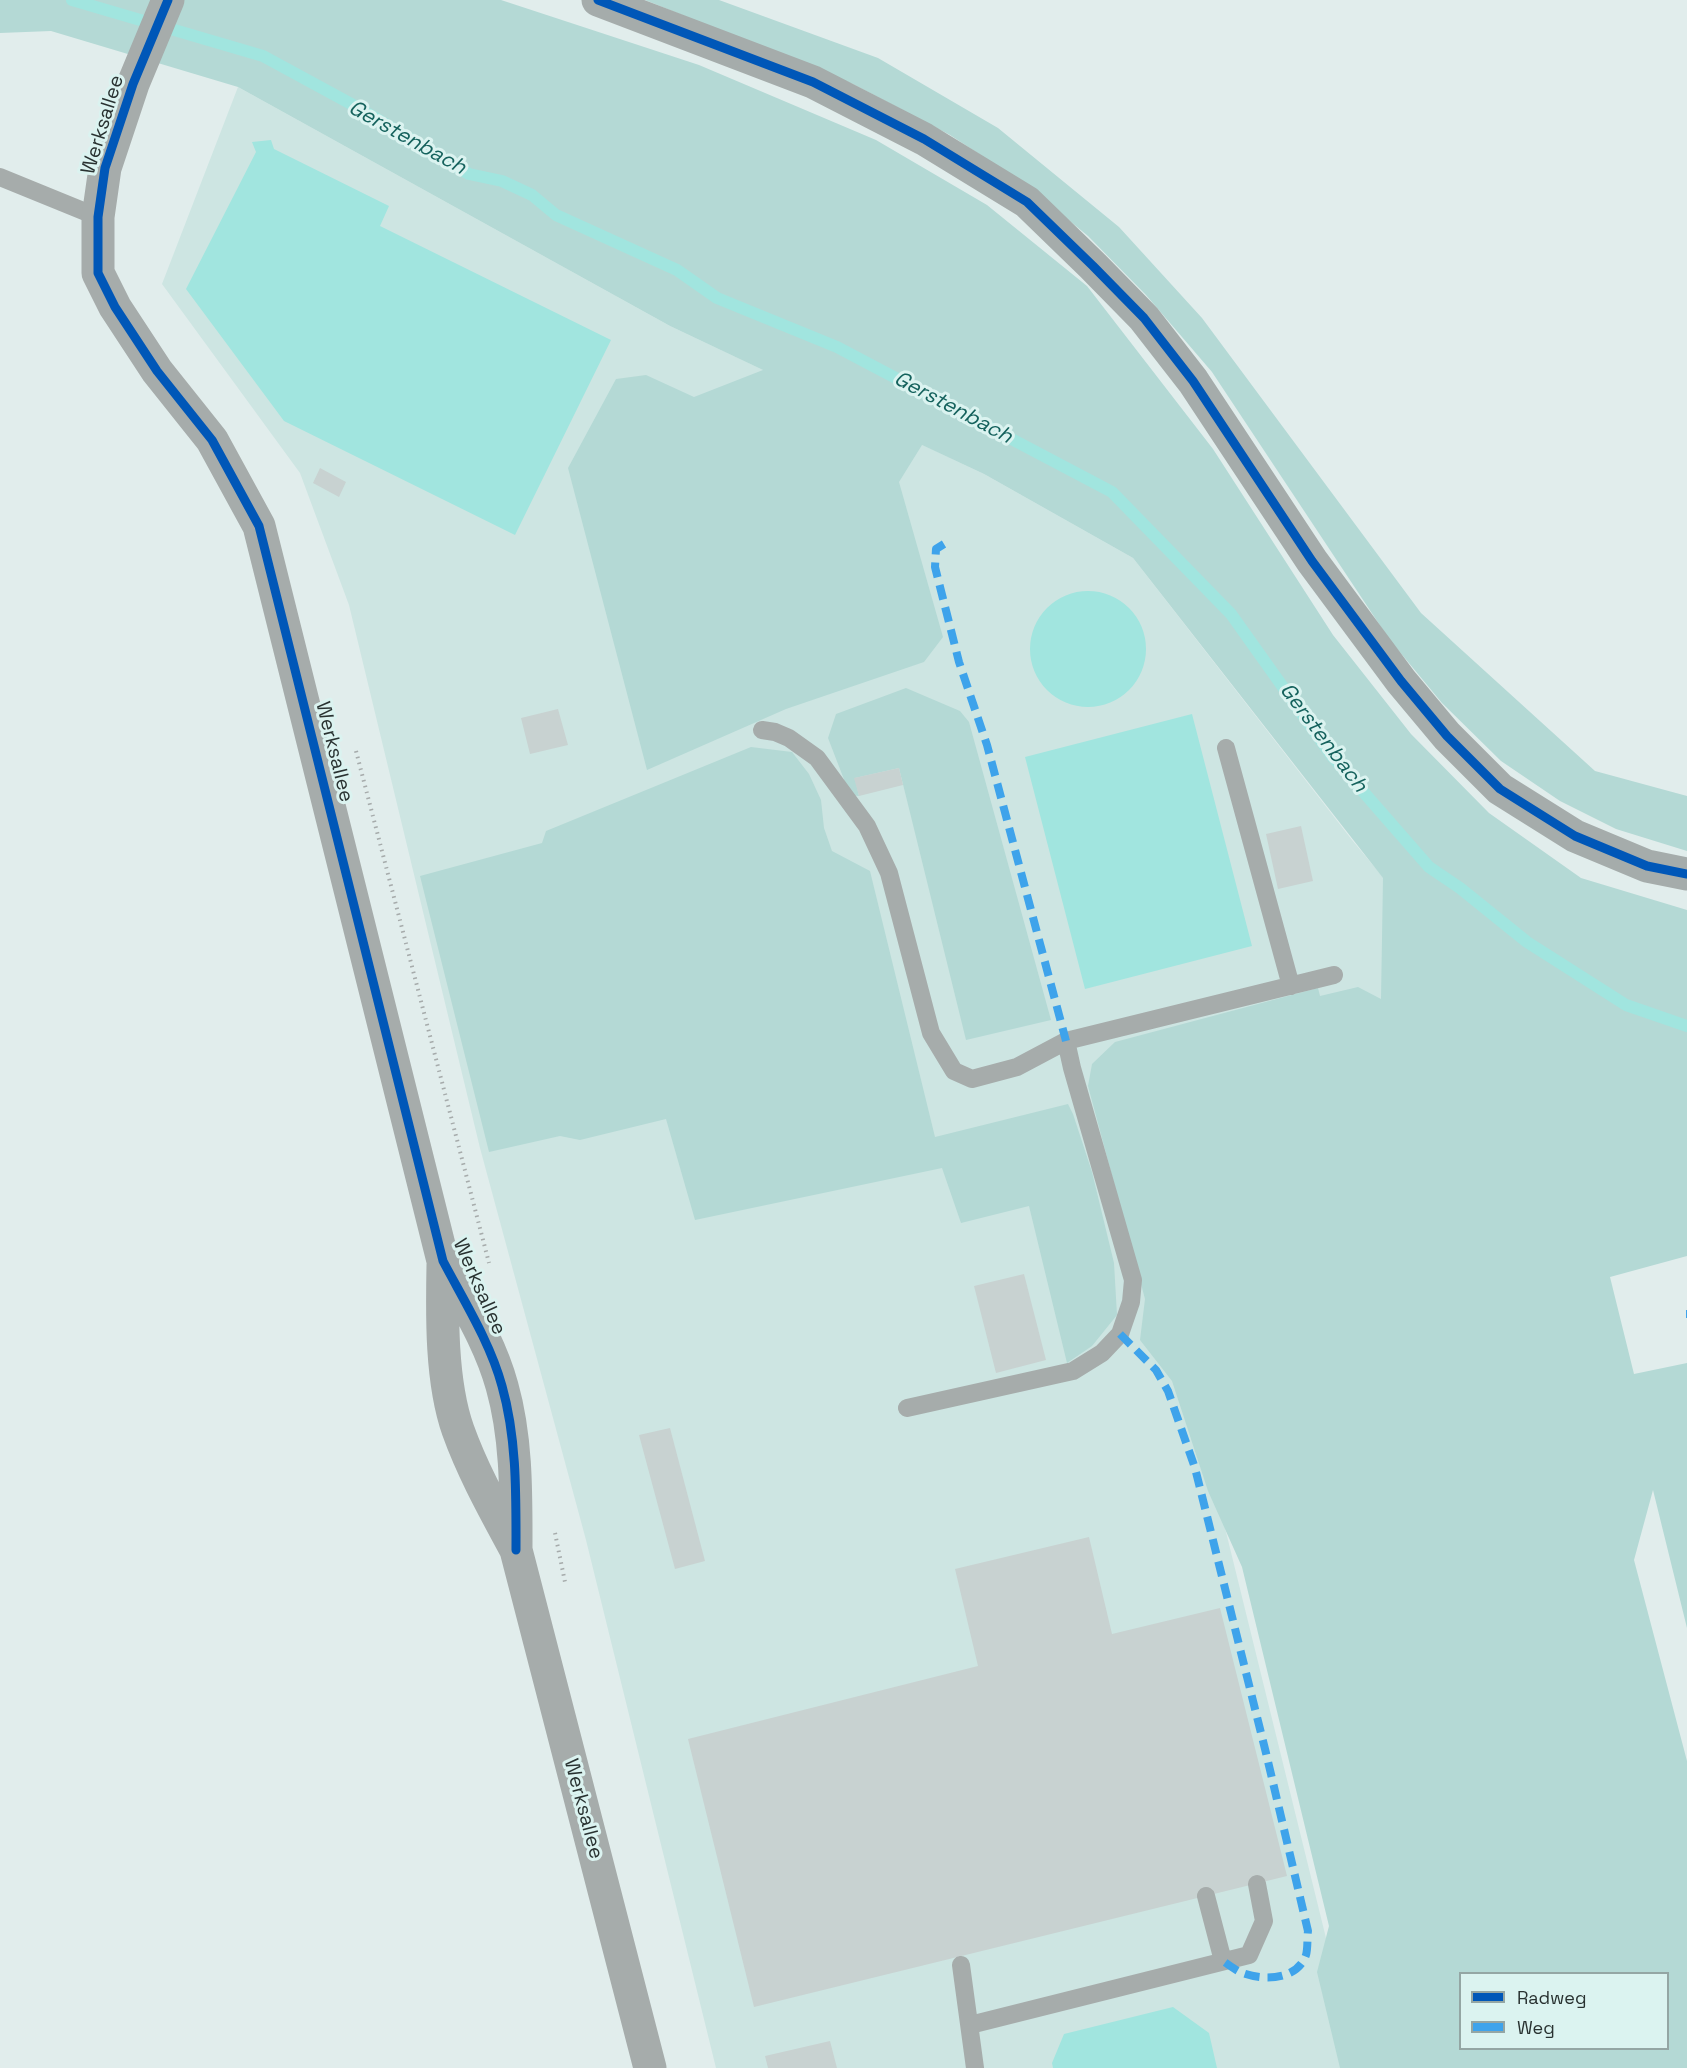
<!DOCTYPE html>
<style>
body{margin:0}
#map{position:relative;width:1687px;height:2068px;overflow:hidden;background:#e1edec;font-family:"Space Grotesk",sans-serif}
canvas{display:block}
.legend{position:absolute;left:1459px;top:1972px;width:210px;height:78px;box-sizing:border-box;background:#dbf3f0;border:2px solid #94a6a4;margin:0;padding:8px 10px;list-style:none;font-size:18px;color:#293231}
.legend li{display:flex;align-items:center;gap:12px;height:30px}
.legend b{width:30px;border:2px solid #94a6a4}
</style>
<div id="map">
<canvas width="1687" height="2068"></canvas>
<ul class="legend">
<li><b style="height:8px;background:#0057b8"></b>Radweg</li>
<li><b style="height:8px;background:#3ea3eb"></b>Weg</li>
</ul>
</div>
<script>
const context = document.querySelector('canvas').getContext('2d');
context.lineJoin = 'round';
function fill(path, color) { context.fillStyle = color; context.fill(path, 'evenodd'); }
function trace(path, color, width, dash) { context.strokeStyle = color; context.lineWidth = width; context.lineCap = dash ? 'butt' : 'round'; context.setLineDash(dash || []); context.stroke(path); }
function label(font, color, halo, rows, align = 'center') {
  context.font = font + ' "Space Grotesk",sans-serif'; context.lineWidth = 6; context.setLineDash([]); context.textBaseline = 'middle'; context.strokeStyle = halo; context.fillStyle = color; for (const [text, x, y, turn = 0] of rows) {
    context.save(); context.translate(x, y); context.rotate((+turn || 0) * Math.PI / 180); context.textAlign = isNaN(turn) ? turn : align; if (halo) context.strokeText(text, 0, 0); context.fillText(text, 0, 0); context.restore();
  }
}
fill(new Path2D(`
 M 238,87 L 670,326 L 984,474 L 1133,558 L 1352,840 L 1461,971 L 1128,1134 L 1358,2068 L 716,2068 L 586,1540 L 480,1148 L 349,605 L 300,473 L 162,284 Z`), '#cde5e2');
fill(new Path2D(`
 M 0,0 L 501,0 L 699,65 L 876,140 L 987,205 L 1087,286 L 1213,449 L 1333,635 L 1411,734 L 1489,813 L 1581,878 L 1687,910 L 1687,1256 L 1610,1277 L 1634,1374 L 1687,1363 L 1687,1628 L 1653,1490 L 1634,1560 L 1687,1761 L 1687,2068 L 1340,2068 L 1317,1972 L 1329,1926 L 1242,1567 L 1208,1491 L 1172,1381 L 1140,1340 L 1145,1299 L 1088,1086 L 1092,1064 L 1115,1042 L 1318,988 L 1320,996 L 1358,987 L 1381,999 L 1383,878 L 1133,558 L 984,474 L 922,445 L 899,482 L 943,637 L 924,662 L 786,709 L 647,770 L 568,468 L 616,379 L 646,375 L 694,397 L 763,370 L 670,326 L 238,87 L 51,31 L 0,33 ZM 1460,1974 L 1668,1974 L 1668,2048 L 1460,2048 Z
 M 645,0 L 719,0 L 878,58 L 998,128 L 1119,227 L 1202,318 L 1421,613 L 1595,771 L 1687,796 L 1687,851 L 1616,829 L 1560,801 L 1501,761 L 1442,703 L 1389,639 L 1212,372 L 1146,295 L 1088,236 L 1025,184 L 950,135 L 853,84 Z
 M 906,688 L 960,711 L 969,722 L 1051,1020 L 966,1040 L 899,768 L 855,778 L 859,796 L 850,795 L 828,738 L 836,714 Z
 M 751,747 L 792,752 L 809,774 L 821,800 L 824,828 L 832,851 L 870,871 L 935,1137 L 1068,1104 L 1073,1114 L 1092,1172 L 1114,1263 L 1117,1315 L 1092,1346 L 1067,1363 L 1029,1206 L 961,1223 L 942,1168 L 695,1220 L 666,1119 L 580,1140 L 560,1136 L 489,1152 L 420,876 L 542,843 L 546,831 Z`), '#b4d9d5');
fill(new Path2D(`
 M 271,140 L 274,149 L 389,206 L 380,226 L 611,340 L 515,535 L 284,421 L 186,289 L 256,152 L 252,142 Z
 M1030 649a58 58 0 1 1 116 0a58 58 0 1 1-116 0Z
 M 1192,714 L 1252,946 L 1085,989 L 1025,757 Z
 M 1173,2007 L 1209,2033 L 1217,2068 L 1053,2068 L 1052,2063 L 1064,2034 Z`), '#a1e5df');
trace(new Path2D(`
 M 72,0 L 263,56 L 355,106 L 469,174 L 502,181 L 532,195 L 556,215 L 677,270 L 717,298 L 837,347 L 1112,492 L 1231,614 L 1332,756 L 1429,867 L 1460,888 L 1527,942 L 1626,1005 L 1687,1026`), '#a1e5df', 12);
fill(new Path2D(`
 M 320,468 L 346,482 L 339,497 L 313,483 Z
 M 558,709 L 568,745 L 530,754 L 521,718 Z
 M 899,768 L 903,785 L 859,796 L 854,778 Z
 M 1301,826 L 1313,881 L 1278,889 L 1266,834 Z
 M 1024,1274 L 1046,1360 L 996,1373 L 974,1286 Z
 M 670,1428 L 705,1561 L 675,1569 L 639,1435 Z
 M 1089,1537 L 1112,1634 L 1220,1608 L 1287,1876 L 754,2007 L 688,1739 L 978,1666 L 955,1569 Z
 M 830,2041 L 837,2068 L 768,2068 L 765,2056 Z`), '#c8d2d1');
trace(new Path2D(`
 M 356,751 L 489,1263
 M 555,1533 L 565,1582`), '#a6abab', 4, [1.5, 4.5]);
trace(new Path2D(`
 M 0,177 L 98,217
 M 762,730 L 775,732 L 789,738 L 817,758 L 867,826 L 889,873 L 931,1033 L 954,1071 L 972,1079 L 1017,1067 L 1066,1041 L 1334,975
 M 1226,748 L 1291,986
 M 907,1408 L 1073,1371 L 1102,1353 L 1120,1334 L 1131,1302 L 1133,1280 L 1072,1068 L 1066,1041
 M 1206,1896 L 1223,1961
 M 961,1965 L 975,2068
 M 970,2025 L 1249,1955 L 1264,1921 L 1257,1884`), '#a6acab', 18);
trace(new Path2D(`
 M 168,0 L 133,84 L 105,168 L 98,217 L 98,273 L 115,307 L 157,371 L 212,440 L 259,526 L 443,1261 C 464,1301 490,1342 502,1386 C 517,1439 516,1495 516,1550
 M 443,1265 C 442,1315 441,1382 458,1430 C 473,1472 495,1511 516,1550 L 650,2068`), '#a6acab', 33);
trace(new Path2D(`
 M 598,0 L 813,82 L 924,139 L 1027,202 L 1093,266 L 1144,318 L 1193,381 L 1312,561 L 1401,681 L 1447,736 L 1500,789 L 1575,836 L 1647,866 L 1687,874`), '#a5acab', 33);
trace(new Path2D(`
 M 944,544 L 936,549 L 935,567 L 959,662 L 987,745 L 1066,1041
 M 1686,1314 L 1687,1314
 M 1120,1334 L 1156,1370 L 1168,1391 L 1195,1468 L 1266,1753 L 1308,1931 C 1307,1938 1308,1948 1306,1955 C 1297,1981 1261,1981 1240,1972 C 1234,1969 1229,1965 1223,1961`), '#3ea3eb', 8, [15, 8]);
trace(new Path2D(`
 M 168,0 L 133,84 L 105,168 L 98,217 L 98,273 L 115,307 L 157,371 L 212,440 L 259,526 L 443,1261 C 464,1301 490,1342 502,1386 C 517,1439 516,1495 516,1550
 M 598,0 L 813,82 L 924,139 L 1027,202 L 1093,266 L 1144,318 L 1193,381 L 1312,561 L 1401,681 L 1447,736 L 1500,789 L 1575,836 L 1647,866 L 1687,874`), '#0057b8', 9);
label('20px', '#293231', '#dbf3f0', [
 ["Werksallee",103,125,-73],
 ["Werksallee",334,752,76],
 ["Werksallee",479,1287,66],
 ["Werksallee",583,1809,75]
]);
label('italic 21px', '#15625d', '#dbf3f0', [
 ["Gerstenbach",407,138,29],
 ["Gerstenbach",953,408,28],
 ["Gerstenbach",1323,738,53]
]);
</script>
